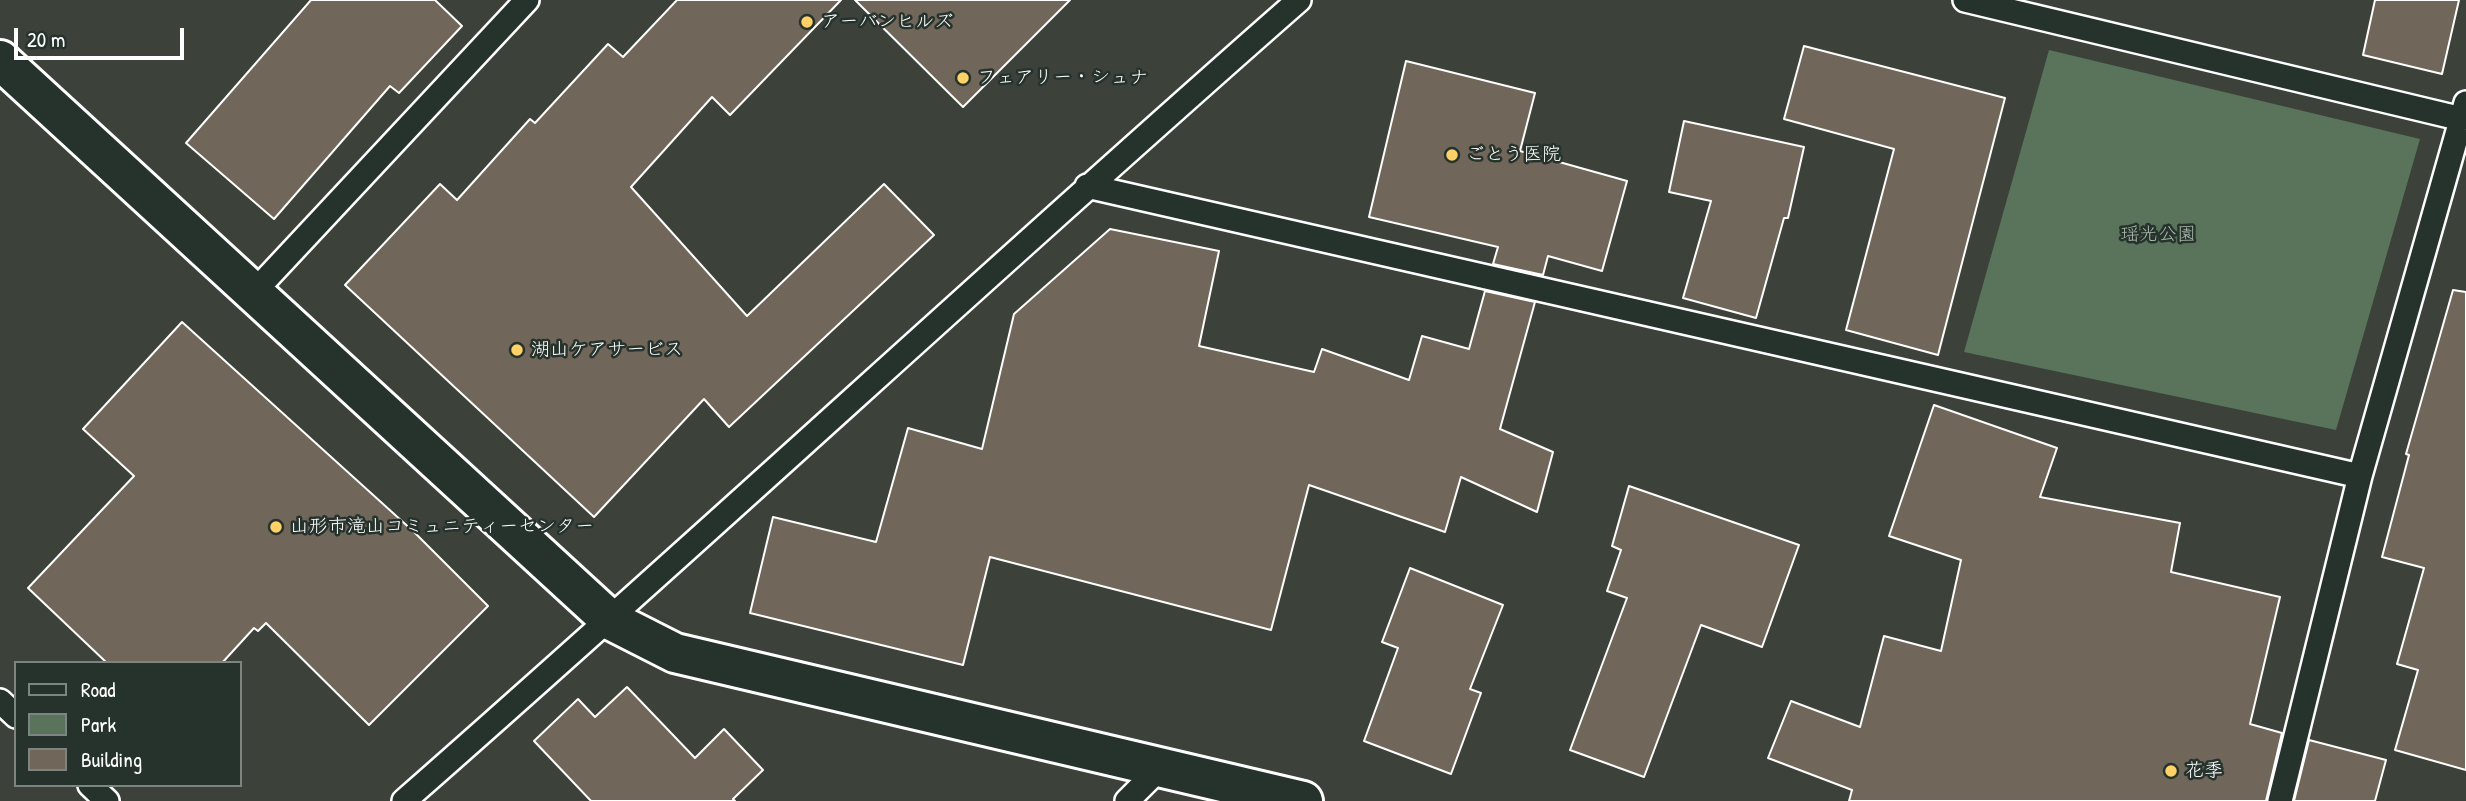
<!DOCTYPE html>
<meta charset="utf-8">
<style>
body{margin:0}
#map{position:relative;width:2466px;height:801px;overflow:hidden;background:#3c423a;font-family:"Patrick Hand",sans-serif}
canvas{display:block}
.legend{position:absolute;left:14px;top:661px;width:228px;height:126px;box-sizing:border-box;background:#26332d;border:2px solid #7d8581;margin:0;padding:9px 12px;list-style:none;font-size:21px;color:#fff}
.legend li{display:flex;align-items:center;gap:14px;height:35px}
.legend b{width:35px;border:2px solid #7d8581}
.scale{position:absolute;left:14px;top:28px;width:170px;height:32px;box-sizing:border-box;border:4px solid #fff;border-top:0;padding-left:9px;font-size:21px;line-height:24px;white-space:nowrap;color:#fff;-webkit-text-stroke:5px #26332d;paint-order:stroke}
</style>
<div id="map">
<canvas width="2466" height="801"></canvas>
<ul class="legend">
<li><b style="height:9px;background:#26332d"></b>Road</li>
<li><b style="height:19px;background:#59745a"></b>Park</li>
<li><b style="height:19px;background:#706659"></b>Building</li>
</ul>
<div class="scale">20 m</div>
</div>
<script>
const context = document.querySelector('canvas').getContext('2d');
context.lineJoin = 'round';
function fill(path, color) { context.fillStyle = color; context.fill(path, 'evenodd'); }
function trace(path, color, width, dash) { context.strokeStyle = color; context.lineWidth = width; context.lineCap = dash ? 'butt' : 'round'; context.setLineDash(dash || []); context.stroke(path); }
function label(font, color, halo, rows, align = 'center') {
  context.font = font + ' "Patrick Hand","Klee One",sans-serif'; context.lineWidth = 5; context.setLineDash([]); context.textBaseline = 'middle'; context.strokeStyle = halo; context.fillStyle = color; for (const [text, x, y, turn = 0] of rows) {
    context.save(); context.translate(x, y); context.rotate((+turn || 0) * Math.PI / 180); context.textAlign = isNaN(turn) ? turn : align; if (halo) context.strokeText(text, 0, 0); context.fillText(text, 0, 0); context.restore();
  }
}
fill(new Path2D(`
 M 2049,50 L 2420,139 L 2336,430 L 1964,352 Z`), '#59745a');
const building = new Path2D(`
 M 311,0 L 435,0 L 462,26 L 399,93 L 390,86 L 274,219 L 186,143 Z
 M 677,0 L 841,0 L 730,115 L 712,97 L 631,187 L 747,316 L 884,184 L 934,235 L 729,427 L 704,399 L 594,517 L 345,285 L 440,184 L 457,200 L 530,119 L 535,123 L 608,44 L 623,57 Z
 M 855,0 L 1070,0 L 963,107 Z
 M 2375,0 L 2459,0 L 2442,74 L 2363,55 Z
 M 1804,46 L 2005,98 L 1938,355 L 1846,330 L 1894,149 L 1784,119 Z
 M 1406,61 L 1535,93 L 1520,151 L 1627,181 L 1602,271 L 1548,256 L 1543,275 L 1493,264 L 1498,247 L 1369,217 Z
 M 1684,121 L 1804,147 L 1788,218 L 1784,218 L 1756,318 L 1683,298 L 1711,201 L 1669,192 Z
 M 1110,229 L 1219,251 L 1199,346 L 1314,372 L 1322,349 L 1409,380 L 1422,336 L 1469,349 L 1485,291 L 1535,302 L 1500,429 L 1553,452 L 1537,512 L 1461,477 L 1445,532 L 1309,485 L 1271,630 L 990,557 L 963,665 L 750,613 L 773,517 L 876,542 L 908,428 L 982,449 L 1014,314 Z
 M 2453,290 L 2466,292 L 2466,770 L 2395,750 L 2418,670 L 2397,664 L 2424,568 L 2382,557 L 2409,455 L 2406,454 Z
 M 182,322 L 414,532 L 488,606 L 369,725 L 266,623 L 258,631 L 254,628 L 222,663 L 107,663 L 28,588 L 134,476 L 83,429 Z
 M 1934,405 L 2057,448 L 2040,497 L 2180,523 L 2171,572 L 2280,597 L 2250,724 L 2282,733 L 2266,801 L 1849,801 L 1852,790 L 1768,758 L 1791,701 L 1860,727 L 1884,636 L 1941,651 L 1961,560 L 1889,536 Z
 M 1629,486 L 1799,545 L 1762,647 L 1701,625 L 1644,777 L 1570,750 L 1627,598 L 1607,591 L 1621,550 L 1612,546 Z
 M 1410,568 L 1503,605 L 1470,689 L 1481,693 L 1451,774 L 1364,741 L 1398,648 L 1382,642 Z
 M 627,687 L 695,758 L 724,729 L 763,770 L 733,799 L 735,801 L 591,801 L 534,741 L 578,699 L 595,717 Z
 M 2309,740 L 2386,760 L 2375,801 L 2294,801 Z`);
fill(building, '#706659');
trace(building, '#fff', 2);
const service = new Path2D(`
 M 1965,0 L 2462,119
 M 1087,186 L 2360,476
 M 255,291 L 527,0
 M 0,701 L 16,716
 M 90,785 L 107,801
 M 404,801 C 705,537 998,264 1299,0
 M 1127,801 L 1159,769
 M 2280,801 L 2360,476 L 2466,103`);
const minor = new Path2D(`
 M 0,60 L 610,620 L 675,653 L 1303,801`);
trace(service, '#fff', 28);
trace(minor, '#fff', 44);
trace(service, '#26332d', 23);
trace(minor, '#26332d', 38);
for (const [x, y, r, color] of [
 [807,22,7,"#ffd166"],
 [963,78,7,"#ffd166"],
 [1452,155,7,"#ffd166"],
 [517,350,7,"#ffd166"],
 [276,527,7,"#ffd166"],
 [2171,771,7,"#ffd166"]
]) { const dot = new Path2D(); dot.arc(x, y, r, 0, 2 * Math.PI); context.fillStyle = color; context.fill(dot); trace(dot, '#26332d', 2.5); }
label('19px', '#fff', '#26332d', [
 ["アーバンヒルズ",821,22],
 ["フェアリー・シュナ",977,78],
 ["ごとう医院",1466,155],
 ["湖山ケアサービス",531,350],
 ["山形市滝山コミュニティーセンター",290,527],
 ["花季",2185,771]
], 'left');
label('19px', '#acbaac', '#26332d', [
 ["瑶光公園",2158,235]
]);
</script>
